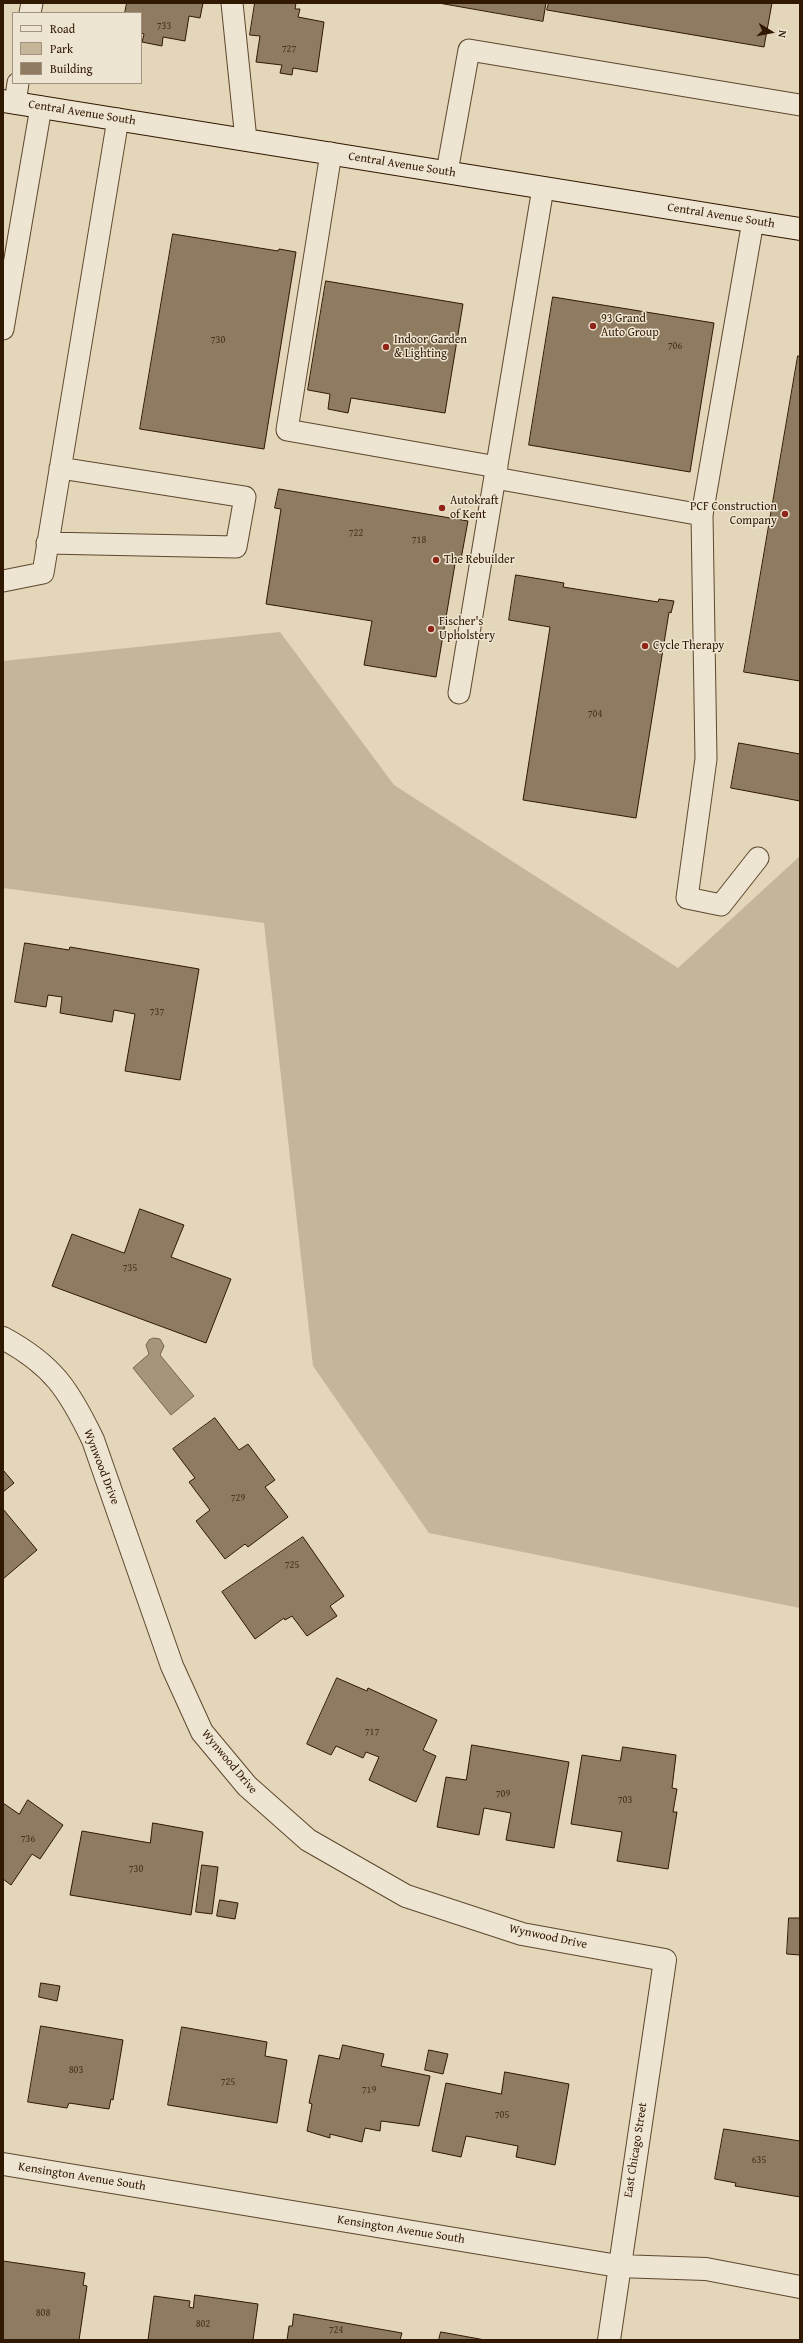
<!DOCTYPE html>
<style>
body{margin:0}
#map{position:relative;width:803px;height:2343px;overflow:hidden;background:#e4d6b8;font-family:"Gentium Book Plus",serif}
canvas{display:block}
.frame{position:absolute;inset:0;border:4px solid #311801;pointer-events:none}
.legend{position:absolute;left:12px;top:12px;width:130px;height:72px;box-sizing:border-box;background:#ede4d1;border:1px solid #a2927e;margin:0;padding:5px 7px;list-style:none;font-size:12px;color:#311801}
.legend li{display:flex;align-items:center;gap:8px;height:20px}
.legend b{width:20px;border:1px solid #a2927e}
.north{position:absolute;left:751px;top:12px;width:40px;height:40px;-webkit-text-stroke:3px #ede4d1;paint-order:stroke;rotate:100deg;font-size:11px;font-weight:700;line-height:16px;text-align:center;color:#311801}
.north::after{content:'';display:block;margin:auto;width:14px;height:18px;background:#311801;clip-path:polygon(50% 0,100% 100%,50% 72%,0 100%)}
</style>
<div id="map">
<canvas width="803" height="2343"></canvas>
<div class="frame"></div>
<ul class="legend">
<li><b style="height:5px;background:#ede4d1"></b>Road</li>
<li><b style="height:11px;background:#c6b699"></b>Park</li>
<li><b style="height:11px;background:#8e7b60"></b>Building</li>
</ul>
<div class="north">N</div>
</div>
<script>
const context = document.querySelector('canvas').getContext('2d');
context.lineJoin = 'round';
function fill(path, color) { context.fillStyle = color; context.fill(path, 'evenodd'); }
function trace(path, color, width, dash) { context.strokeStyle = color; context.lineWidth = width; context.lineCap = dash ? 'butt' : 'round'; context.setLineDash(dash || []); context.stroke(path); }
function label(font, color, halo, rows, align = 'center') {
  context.font = font + ' "Gentium Book Plus",serif'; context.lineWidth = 3; context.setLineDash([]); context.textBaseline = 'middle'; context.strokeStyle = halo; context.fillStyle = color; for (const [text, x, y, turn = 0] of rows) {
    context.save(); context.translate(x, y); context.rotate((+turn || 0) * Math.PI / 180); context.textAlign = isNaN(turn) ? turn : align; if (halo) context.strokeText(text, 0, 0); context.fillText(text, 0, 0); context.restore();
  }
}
fill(new Path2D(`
 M 280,632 L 394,785 L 678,968 L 800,856 L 800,1608 L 429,1533 L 313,1366 L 264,923 L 3,888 L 3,661 Z`), '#c6b699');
const water = new Path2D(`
 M 154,1338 L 160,1339 L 164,1346 L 160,1355 L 194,1396 L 171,1415 L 133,1368 L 149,1354 L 146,1345 L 149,1340 Z`);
fill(water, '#a7957a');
trace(water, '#78634a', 1);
const building = new Path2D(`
 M 127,3 L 203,3 L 200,18 L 189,16 L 185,41 L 163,37 L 162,46 L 142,42 L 144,34 L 141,33 L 141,13 L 125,13 Z
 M 255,3 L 296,3 L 295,9 L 300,9 L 298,17 L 324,22 L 317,72 L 293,68 L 292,75 L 280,73 L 282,65 L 256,62 L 260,36 L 250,35 Z
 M 439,3 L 546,3 L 543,21 Z
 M 549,3 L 772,3 L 764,47 L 547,10 Z
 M 173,234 L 278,251 L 279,249 L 296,252 L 264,449 L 140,429 Z
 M 326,281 L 463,304 L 445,413 L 351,398 L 348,413 L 328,409 L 330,394 L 308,390 Z
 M 553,297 L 714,323 L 690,472 L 529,445 Z
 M 798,356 L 800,357 L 800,681 L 744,672 Z
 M 279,489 L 468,521 L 461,559 L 456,558 L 436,677 L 364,665 L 372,621 L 266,604 L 281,509 L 275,508 Z
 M 516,575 L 564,583 L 563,587 L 658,602 L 659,599 L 674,601 L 671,613 L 669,612 L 636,818 L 523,800 L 550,627 L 509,620 Z
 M 739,743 L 800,754 L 800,801 L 731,788 Z
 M 25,943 L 69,950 L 70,947 L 199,969 L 180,1080 L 125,1071 L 135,1014 L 114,1010 L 112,1022 L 60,1013 L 62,997 L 48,995 L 46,1007 L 15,1002 Z
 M 140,1209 L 184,1225 L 171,1257 L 231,1279 L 206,1343 L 52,1286 L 72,1234 L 124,1253 Z
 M 215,1418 L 239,1450 L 248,1444 L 275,1480 L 265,1487 L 288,1517 L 248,1547 L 245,1544 L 225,1559 L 196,1521 L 210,1510 L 189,1482 L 195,1478 L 173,1449 Z
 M 3,1470 L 14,1483 L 3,1492 Z
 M 3,1509 L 37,1550 L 3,1579 Z
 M 303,1537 L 344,1596 L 330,1606 L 337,1616 L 307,1636 L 292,1616 L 285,1620 L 284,1618 L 255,1639 L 222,1592 Z
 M 337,1678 L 367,1691 L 368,1688 L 437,1720 L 423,1750 L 436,1756 L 416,1802 L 369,1780 L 379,1757 L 366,1752 L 363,1758 L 336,1746 L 331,1755 L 307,1744 Z
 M 472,1745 L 569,1762 L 554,1848 L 506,1840 L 511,1813 L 484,1808 L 479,1835 L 437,1827 L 446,1777 L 466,1780 Z
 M 623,1747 L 676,1755 L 672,1788 L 677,1789 L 673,1812 L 677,1812 L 668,1869 L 617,1861 L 622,1832 L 571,1824 L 582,1755 L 620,1761 Z
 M 28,1800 L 63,1825 L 40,1859 L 32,1854 L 11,1885 L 3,1879 L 3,1803 L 19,1814 Z
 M 153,1823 L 203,1832 L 191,1915 L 70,1895 L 82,1831 L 150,1843 Z
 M 202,1865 L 218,1867 L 212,1914 L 196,1912 Z
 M 220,1900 L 238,1903 L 235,1919 L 217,1916 Z
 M 789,1918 L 800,1918 L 800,1955 L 787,1954 Z
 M 41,1983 L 60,1986 L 57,2001 L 39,1997 Z
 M 41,2026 L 123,2040 L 113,2100 L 111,2099 L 109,2109 L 69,2103 L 67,2108 L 28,2102 Z
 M 182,2027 L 267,2042 L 265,2056 L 287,2060 L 277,2123 L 168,2105 Z
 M 343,2045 L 384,2054 L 381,2066 L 430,2076 L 419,2126 L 381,2121 L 380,2131 L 365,2128 L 362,2142 L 330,2134 L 330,2138 L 307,2131 L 312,2104 L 309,2103 L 319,2055 L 339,2059 Z
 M 429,2050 L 448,2054 L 443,2074 L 425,2070 Z
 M 505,2072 L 569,2084 L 555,2165 L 516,2157 L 518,2146 L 466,2136 L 461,2157 L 432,2151 L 446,2083 L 501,2094 Z
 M 724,2129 L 800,2141 L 800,2197 L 735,2186 L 736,2183 L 715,2179 Z
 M 3,2261 L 85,2273 L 83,2285 L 87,2286 L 79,2340 L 3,2340 Z
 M 195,2295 L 258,2304 L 253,2340 L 148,2340 L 154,2296 L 190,2301 L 189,2307 L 193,2308 Z
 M 294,2314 L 402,2333 L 400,2340 L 287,2340 L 289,2326 L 292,2326 Z
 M 441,2332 L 485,2340 L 439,2340 Z`);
fill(building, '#8e7b60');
trace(building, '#311801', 1);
const lane = new Path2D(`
 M 232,3 L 246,140
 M 30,13 L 32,3
 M 15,103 L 18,83
 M 331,153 L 287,430 L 497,467
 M 447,172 L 469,50 L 800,105
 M 3,329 L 41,107
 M 495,478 L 702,515 L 753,221
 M 702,515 L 706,759 L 687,898 L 721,905 L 758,858
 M 47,543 L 236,547 L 245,497 L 60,468
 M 3,581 L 43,573 L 118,119
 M 459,693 L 543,188`);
const street = new Path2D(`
 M 3,1338 C 53,1365 69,1390 93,1440 L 172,1666 L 202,1732 L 247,1786 L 308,1840 L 406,1896 L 522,1934 L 665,1960 L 609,2340
 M 3,2164 L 618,2266 L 706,2269 L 800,2287`);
const secondary = new Path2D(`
 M 3,101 L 800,229`);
trace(lane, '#5e482f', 23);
trace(street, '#5e482f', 24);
trace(secondary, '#311801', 24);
trace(lane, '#ede4d1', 21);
trace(street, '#ede4d1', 22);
trace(secondary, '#ede4d1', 22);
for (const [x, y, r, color] of [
 [593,326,4,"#8f2418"],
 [386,347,4,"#8f2418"],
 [442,508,4,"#8f2418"],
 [785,514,4,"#8f2418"],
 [436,560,4,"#8f2418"],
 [431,629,4,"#8f2418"],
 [645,646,4,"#8f2418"]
]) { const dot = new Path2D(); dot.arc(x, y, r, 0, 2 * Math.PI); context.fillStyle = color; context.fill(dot); trace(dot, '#ede4d1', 1.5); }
label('10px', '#483119', null, [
 ["733",164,26],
 ["727",289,49],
 ["730",218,340],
 ["706",675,346],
 ["722",356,533],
 ["718",419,540],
 ["704",595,714],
 ["737",157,1012],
 ["735",130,1268],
 ["729",238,1498],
 ["725",292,1565],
 ["717",372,1732],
 ["709",503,1794],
 ["703",625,1800],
 ["736",28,1839],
 ["730",136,1869],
 ["803",76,2070],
 ["725",228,2082],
 ["719",369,2090],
 ["705",502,2115],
 ["635",759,2160],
 ["808",43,2313],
 ["802",203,2324],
 ["724",336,2330]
]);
label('12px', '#311801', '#ede4d1', [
 ["Central Avenue South",82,113,9],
 ["Central Avenue South",402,165,9],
 ["Central Avenue South",721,216,9],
 ["Wynwood Drive",101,1467,69],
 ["Wynwood Drive",229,1762,50],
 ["Wynwood Drive",548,1937,12],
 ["East Chicago Street",636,2150,-81],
 ["Kensington Avenue South",82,2177,9],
 ["Kensington Avenue South",401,2230,9]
]);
label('12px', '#311801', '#ede4d1', [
 ["93 Grand",601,319],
 ["Auto Group",601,333],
 ["Indoor Garden",394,340],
 ["& Lighting",394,354],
 ["Autokraft",450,501],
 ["of Kent",450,515],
 ["PCF Construction",777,507,"right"],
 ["Company",777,521,"right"],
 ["The Rebuilder",444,560],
 ["Fischer's",439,622],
 ["Upholstery",439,636],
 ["Cycle Therapy",653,646]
], 'left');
</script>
